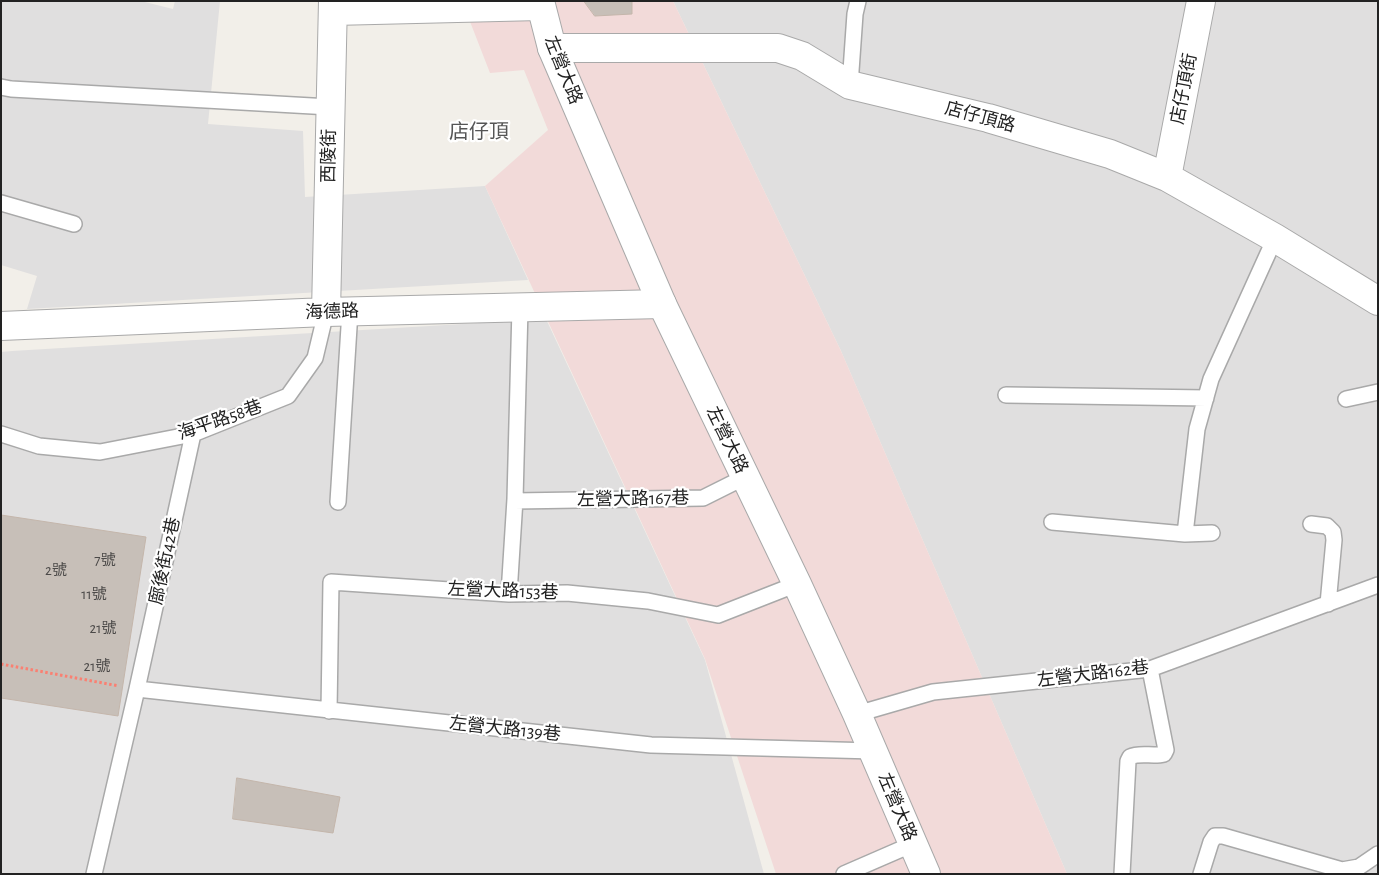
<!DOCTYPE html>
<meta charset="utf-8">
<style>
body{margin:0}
#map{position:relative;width:1379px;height:875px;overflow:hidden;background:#f2efe9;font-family:"Alegreya Sans",sans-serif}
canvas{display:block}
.frame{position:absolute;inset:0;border:2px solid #222;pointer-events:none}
</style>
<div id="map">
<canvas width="1379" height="875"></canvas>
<div class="frame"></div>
</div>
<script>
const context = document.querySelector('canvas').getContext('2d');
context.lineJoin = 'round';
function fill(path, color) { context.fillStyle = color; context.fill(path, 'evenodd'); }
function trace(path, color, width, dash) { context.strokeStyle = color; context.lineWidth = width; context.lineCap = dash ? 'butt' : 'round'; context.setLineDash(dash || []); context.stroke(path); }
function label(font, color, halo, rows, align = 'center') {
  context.font = font + ' "Alegreya Sans","Noto Sans TC",sans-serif'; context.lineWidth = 4.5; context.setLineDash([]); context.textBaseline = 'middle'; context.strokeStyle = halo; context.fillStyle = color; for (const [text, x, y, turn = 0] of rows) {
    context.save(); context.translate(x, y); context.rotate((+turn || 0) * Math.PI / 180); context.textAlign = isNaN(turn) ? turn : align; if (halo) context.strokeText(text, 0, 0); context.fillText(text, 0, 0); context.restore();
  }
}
fill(new Path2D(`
 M 1,1 L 141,1 L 173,9 L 175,1 L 220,1 L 208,124 L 303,131 L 305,197 L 485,186 L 528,280 L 27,309 L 37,276 L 1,265 Z
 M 673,1 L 1378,1 L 1378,874 L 1067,874 L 841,351 Z
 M 546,319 L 705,660 L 764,874 L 1,874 L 1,352 L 12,351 Z`), '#e0dfdf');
fill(new Path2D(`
 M 462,1 L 673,1 L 841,351 L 1067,874 L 776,874 L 705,659 L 485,186 L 548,130 L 524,70 L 490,73 Z`), '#f2dad9');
const building = new Path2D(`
 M 584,1 L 632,1 L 632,14 L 595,16 Z
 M 1,515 L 146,537 L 118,716 L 1,698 Z
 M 237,778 L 340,797 L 333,833 L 233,819 Z`);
fill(building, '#c7bfb8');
trace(building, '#c4b6ab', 1);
const service = new Path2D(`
 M 850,85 L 855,14 L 858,1
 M 1,87 L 11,89 L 330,107
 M 1,203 L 74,224
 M 1006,395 L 1206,398
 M 1346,399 L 1378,392
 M 1,434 L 39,446 L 100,452 L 193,434 L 288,396 L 315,358 L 326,312
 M 515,501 L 703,498 L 745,477
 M 338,502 L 350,311
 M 1052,522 L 1185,534 L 1212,533
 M 1311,524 L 1327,526 L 1333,532 L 1334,540 L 1328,604
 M 1185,534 L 1197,429 L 1211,379 L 1275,238
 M 509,594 L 515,499 L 520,308
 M 137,689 L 651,745 L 874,751
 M 329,711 L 331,582 L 509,594 L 567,593 L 648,601 L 718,615 L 797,584
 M 857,714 L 933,692 L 1150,669 L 1378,585
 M 94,874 L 137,689 L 193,434
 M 844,874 L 913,844
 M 1122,874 L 1128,761 L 1130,757 C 1140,752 1153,757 1164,754 L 1166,750 L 1150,669
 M 1201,874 L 1211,842 L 1215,836 L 1223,836 L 1342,870 L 1359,867 L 1378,854`);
const minor = new Path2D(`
 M 333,11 L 540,6
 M 552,48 L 778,48 L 802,56 L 850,85 L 988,118 L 1110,154 L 1167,177 L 1275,238 L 1378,301
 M 1167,177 L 1201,1
 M 326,312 L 333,1
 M 1,326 L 326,312 L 662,304`);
const tertiary = new Path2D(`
 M 540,1 L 552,48 L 662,304 L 797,584 L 857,714 L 926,874`);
trace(service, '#a9a9a9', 18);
trace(minor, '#a9a9a9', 30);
trace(tertiary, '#a9a9a9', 30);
trace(new Path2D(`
 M 1,664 L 119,686`), '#fa8072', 3, [2.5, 2.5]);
trace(service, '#fff', 15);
trace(minor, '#fff', 28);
trace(tertiary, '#fff', 28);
label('15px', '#4b4948', null, [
 ["7號",105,560],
 ["2號",56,570],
 ["11號",94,594],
 ["21號",103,628],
 ["21號",97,666]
]);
label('18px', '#222', '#fff', [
 ["左營大路",563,70,68],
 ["店仔頂街",1184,89,-79],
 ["店仔頂路",980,117,15],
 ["西陵街",329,156,-89],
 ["海德路",332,312,-2],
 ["海平路58巷",220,420,-19],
 ["左營大路",727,440,64],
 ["左營大路167巷",633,499,-1],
 ["廍後街42巷",165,561,-78],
 ["左營大路153巷",503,591,2],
 ["左營大路162巷",1093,674,-7],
 ["左營大路139巷",505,729,6],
 ["左營大路",897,807,67]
]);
label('20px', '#555', '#fff', [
 ["店仔頂",479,132]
]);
</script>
